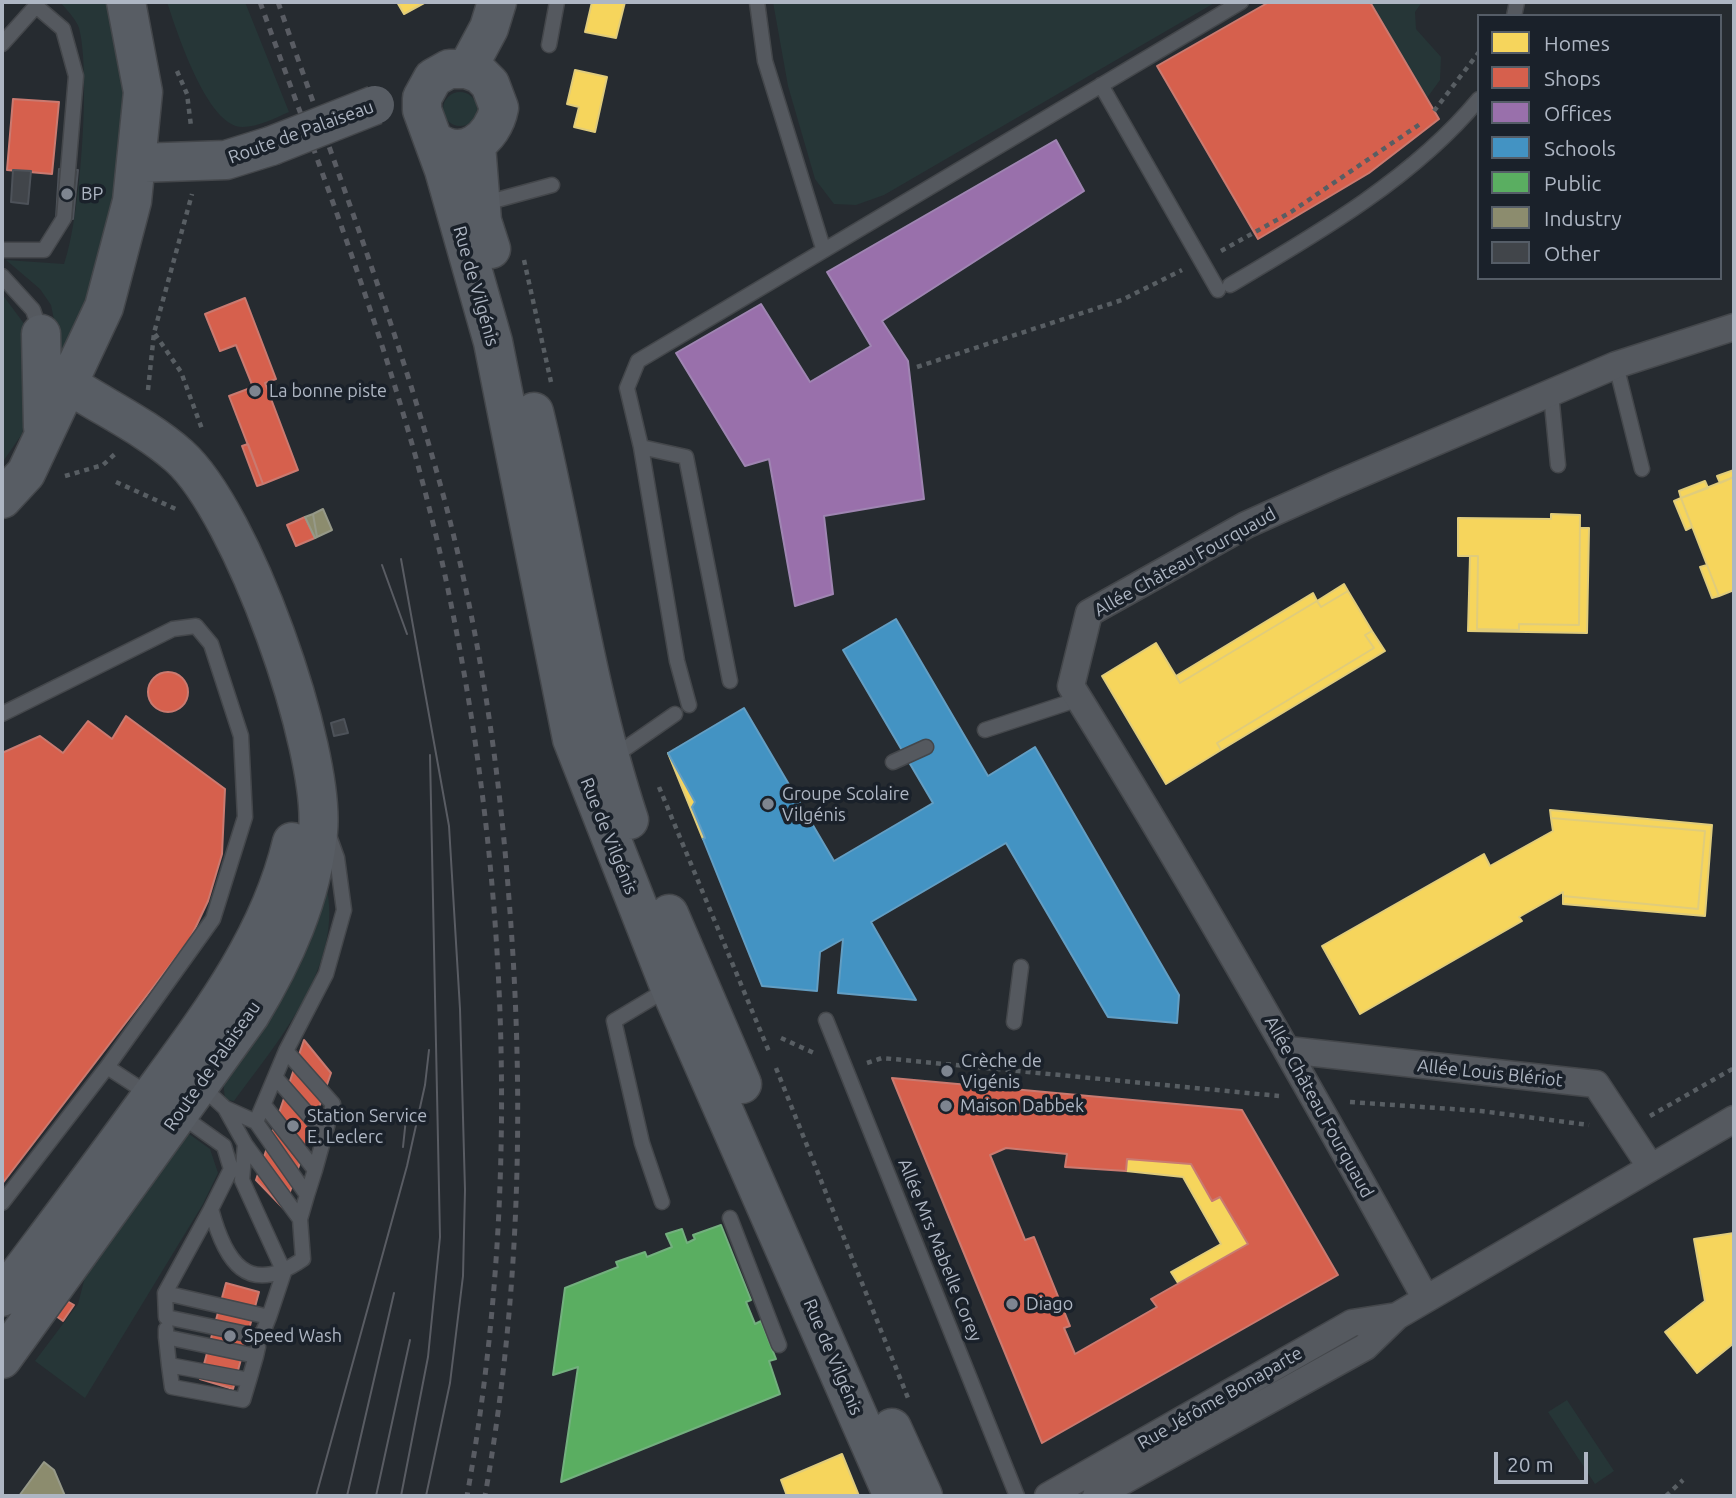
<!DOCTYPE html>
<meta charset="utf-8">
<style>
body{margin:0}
#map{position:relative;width:1736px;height:1498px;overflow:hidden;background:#262b30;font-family:Ubuntu,sans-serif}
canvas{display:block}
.frame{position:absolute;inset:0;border:4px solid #aeb6c3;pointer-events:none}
.legend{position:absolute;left:1477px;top:14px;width:245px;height:266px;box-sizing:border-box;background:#1a212a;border:2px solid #555d67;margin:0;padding:9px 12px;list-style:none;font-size:21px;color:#aeb6c3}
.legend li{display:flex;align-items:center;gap:14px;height:35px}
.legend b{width:35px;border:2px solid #555d67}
.scale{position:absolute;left:1494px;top:1452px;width:94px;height:32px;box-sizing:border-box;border:4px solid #aeb6c3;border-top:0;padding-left:9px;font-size:21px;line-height:24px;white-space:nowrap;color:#aeb6c3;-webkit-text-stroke:5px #1a212a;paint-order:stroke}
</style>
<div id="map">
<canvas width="1736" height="1498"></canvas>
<div class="frame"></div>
<ul class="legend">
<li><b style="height:19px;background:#f6d55c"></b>Homes</li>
<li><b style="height:19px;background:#d6604d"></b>Shops</li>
<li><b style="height:19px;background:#9970ab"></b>Offices</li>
<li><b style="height:19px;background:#4393c3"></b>Schools</li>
<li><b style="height:19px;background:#5aae61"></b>Public</li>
<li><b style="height:19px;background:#8c8c6e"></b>Industry</li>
<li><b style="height:19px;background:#41454a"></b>Other</li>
</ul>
<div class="scale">20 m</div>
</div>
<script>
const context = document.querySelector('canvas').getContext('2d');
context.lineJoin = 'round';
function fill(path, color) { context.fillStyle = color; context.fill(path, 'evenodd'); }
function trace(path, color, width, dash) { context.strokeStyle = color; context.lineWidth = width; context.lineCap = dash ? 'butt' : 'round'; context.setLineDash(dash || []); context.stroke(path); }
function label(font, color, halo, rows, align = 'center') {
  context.font = font + ' Ubuntu,sans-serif'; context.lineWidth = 7; context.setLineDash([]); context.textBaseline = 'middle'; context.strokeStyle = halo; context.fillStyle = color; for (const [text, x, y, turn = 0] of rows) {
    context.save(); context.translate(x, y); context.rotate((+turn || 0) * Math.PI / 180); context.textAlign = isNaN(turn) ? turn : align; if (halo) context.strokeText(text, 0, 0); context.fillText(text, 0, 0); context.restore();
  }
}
fill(new Path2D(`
 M 60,2 L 115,2 L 124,39 L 125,183 L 64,369 L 51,305 L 40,289 L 6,260 L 64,264 C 80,221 91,73 79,28 C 76,19 66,9 60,2 Z
 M 167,2 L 245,2 L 289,112 C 275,118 258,127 243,127 C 207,128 176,29 167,2 Z
 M 773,2 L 1216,2 L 884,195 L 856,205 L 834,204 L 815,179 L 788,86 Z
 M 1370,2 L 1422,2 L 1415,12 L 1416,29 L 1441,57 L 1440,80 L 1427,98 Z
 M443 109a17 17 0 1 1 34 0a17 17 0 1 1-34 0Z
 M 2,294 L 25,325 L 29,404 L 22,434 L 2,463 Z
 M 323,875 C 351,956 280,1039 234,1101 L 225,1100 L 223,1080 Z
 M 189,1134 L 210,1149 L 218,1173 L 203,1204 L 85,1398 L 35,1361 L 78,1304 L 90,1258 Z
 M 1567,1400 L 1614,1471 L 1595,1484 L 1548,1412 Z`), '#263637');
const homes = new Path2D(`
 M 397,2 L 426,2 L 404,14 Z
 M 592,2 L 625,2 L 616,38 L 585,32 Z
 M 575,70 L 607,77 L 595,132 L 574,127 L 579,107 L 567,104 Z
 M 1734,470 L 1734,477 L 1720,483 L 1717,476 Z
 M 1734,477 L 1734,590 L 1719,596 L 1681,498 Z
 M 1705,481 L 1708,488 L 1681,498 L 1679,491 Z
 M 1681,498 L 1692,527 L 1686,530 L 1674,501 Z
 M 1551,514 L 1580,515 L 1579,625 L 1519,624 L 1519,630 L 1477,629 L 1478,556 L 1458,556 L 1458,518 L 1551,519 Z
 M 1580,528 L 1589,528 L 1587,633 L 1468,631 L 1470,556 L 1478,556 L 1477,629 L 1519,630 L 1519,624 L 1579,625 Z
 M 1707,565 L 1719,596 L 1712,598 L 1700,567 Z
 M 1344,584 L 1348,591 L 1321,607 L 1317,601 Z
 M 1348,591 L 1372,631 L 1365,635 L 1374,648 L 1217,743 L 1221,750 L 1166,784 L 1102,676 L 1156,643 L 1180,683 L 1317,601 L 1321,607 Z
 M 1313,593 L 1317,601 L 1180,683 L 1176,676 Z
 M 1372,631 L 1385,651 L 1221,750 L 1217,743 L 1374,648 L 1365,635 Z
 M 668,753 L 695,802 L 692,807 L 705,838 L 703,839 Z
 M 1550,810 L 1712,825 L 1705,916 L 1563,904 L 1563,896 L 1698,909 L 1705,831 L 1551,818 Z
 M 1551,818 L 1705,831 L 1698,909 L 1563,896 L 1563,892 L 1519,917 L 1522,921 L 1360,1014 L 1322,946 L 1484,854 L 1490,866 L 1553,831 Z
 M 1127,1159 L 1191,1164 L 1212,1201 L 1220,1197 L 1248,1244 L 1178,1283 L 1171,1272 L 1221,1244 L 1183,1177 L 1126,1171 Z
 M 1734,1233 L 1734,1343 L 1697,1373 L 1665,1332 L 1705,1301 L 1694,1239 Z
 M 842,1454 L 859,1496 L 787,1496 L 781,1480 Z`);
fill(homes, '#f6d55c');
trace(homes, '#e0cc7b', 2);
const shops = new Path2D(`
 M 1269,2 L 1370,2 L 1439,119 L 1369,173 L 1258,239 L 1157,66 Z
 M 13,99 L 59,102 L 52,174 L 7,170 Z
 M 245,298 L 276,379 L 265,383 L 298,470 L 263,484 L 229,396 L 253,387 L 236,345 L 220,351 L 205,314 Z
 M 248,444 L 263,484 L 257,486 L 242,446 Z
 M 305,517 L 315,538 L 296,546 L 287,525 Z
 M148 692a20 20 0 1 1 40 0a20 20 0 1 1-40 0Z
 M 126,716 L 225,789 L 222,854 L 208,901 L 190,939 L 2,1184 L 2,753 L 40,736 L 63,753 L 88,721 L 112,739 Z
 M 304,1040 L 331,1073 L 284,1209 L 256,1180 Z
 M 892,1078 L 1242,1110 L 1338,1275 L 1042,1443 ZM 1006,1148 L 1067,1154 L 1065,1167 L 1126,1171 L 1127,1159 L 1191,1164 L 1212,1201 L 1220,1197 L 1248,1244 L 1151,1299 L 1157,1307 L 1075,1354 L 1064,1328 L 1070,1326 L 1034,1237 L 1025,1240 L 990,1155 Z
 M 226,1283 L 259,1292 L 233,1389 L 200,1379 Z
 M 67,1301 L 74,1305 L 63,1321 L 56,1316 Z`);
fill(shops, '#d6604d');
trace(shops, '#ca7a70', 2);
const offices = new Path2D(`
 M 1056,140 L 1084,191 L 882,321 L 908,361 L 924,499 L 824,516 L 833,594 L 795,606 L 769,459 L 745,466 L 676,353 L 761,304 L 810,382 L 871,346 L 827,272 Z`);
fill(offices, '#9970ab');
trace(offices, '#9f85b2', 2);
const schools = new Path2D(`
 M 896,619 L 988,776 L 1035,747 L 1179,995 L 1177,1023 L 1108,1017 L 1006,843 L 871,922 L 916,1000 L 838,993 L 843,939 L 820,952 L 817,991 L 762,986 L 703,839 L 705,838 L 692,807 L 695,802 L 668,753 L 744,708 L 834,861 L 933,803 L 843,650 Z`);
fill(schools, '#4393c3');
trace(schools, '#639ec3', 2);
const public = new Path2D(`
 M 721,1225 L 751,1300 L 746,1302 L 755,1324 L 761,1321 L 776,1359 L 769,1361 L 780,1394 L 561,1482 L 578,1367 L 553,1375 L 565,1288 L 618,1267 L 616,1262 L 645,1252 L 647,1257 L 672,1247 L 666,1234 L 682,1229 L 687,1243 L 695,1239 L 693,1235 Z`);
fill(public, '#5aae61');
trace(public, '#73b07e', 2);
const industry = new Path2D(`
 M 323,509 L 332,530 L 317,537 L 313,514 Z
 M 313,514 L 317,537 L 315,538 L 305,517 Z
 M 44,1462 L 54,1470 L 65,1496 L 19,1496 Z`);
fill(industry, '#8c8c6e');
trace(industry, '#969988', 2);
const building = new Path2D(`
 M 59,169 L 78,170 L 73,219 L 56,218 Z
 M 13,170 L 31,171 L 28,204 L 11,202 Z
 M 344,719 L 348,733 L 334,736 L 331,723 Z`);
fill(building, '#41454a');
trace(building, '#4d5259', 2);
const lane = new Path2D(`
 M 757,2 L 765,61 L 823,248
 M 1514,16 L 1517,2
 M 2,44 L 36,6 L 63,29 L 76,76 L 64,218 L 44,250 L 2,250
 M 549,45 L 557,2
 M 1101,85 L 1218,290
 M 482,204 L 552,185
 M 2,276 L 33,310 L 41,333
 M 1230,285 C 1317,234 1415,177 1479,99
 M 1616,365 L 1642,469
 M 1551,394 L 1558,465
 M 641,447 L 686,457 L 730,681
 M 689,705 L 677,661 L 641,447 L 627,388 L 638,361 L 1241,2
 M 2,714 L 173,629 L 196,626 L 211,644 L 241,736 L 245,817 L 213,919 L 107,1067
 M 985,730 L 1079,699
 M 613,757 L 675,714
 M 893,762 L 926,747
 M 826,1020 L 1017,1496
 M 1014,1022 L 1021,967
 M 286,1051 L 333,1104 L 325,1134
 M 276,1078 L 325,1134 L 315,1170
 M 264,1105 L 315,1170 L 307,1195
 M 225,1108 L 256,1122 L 307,1195 L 300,1219
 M 179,1114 L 224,1146 L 231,1169 L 211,1209 C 225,1261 247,1298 303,1259 L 300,1219 L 245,1144 L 225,1108 L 200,1085
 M 256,1122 L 286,1051 L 326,974 L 344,910 L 337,858 L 328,833
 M 662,1202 L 642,1143 L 614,1021 L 669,988
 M 2,1203 L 107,1067 L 150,1095
 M 211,1209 L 165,1293 L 269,1317 L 284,1272 L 242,1180 L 245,1144
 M 730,1218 L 779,1345
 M 165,1293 L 166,1317 L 261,1337 L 269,1317
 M 166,1329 L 166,1337 L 256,1356 L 258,1347
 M 166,1337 L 169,1365 L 249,1380 L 256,1356
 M 169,1365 L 172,1387 L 243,1400 L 249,1380`);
const street = new Path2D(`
 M 1288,1050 L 1596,1084 L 1650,1166
 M 1426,1299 C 1312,1092 1196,887 1071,686 L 1089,613 L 1246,525 L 1335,485 L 1616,365 L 1734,327
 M 1048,1496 L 1352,1323 L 1397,1316
 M 1096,1496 L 1365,1347 L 1397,1316 L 1734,1119`);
const secondary = new Path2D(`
 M 467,69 L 489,28 L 497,2
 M 434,140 C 462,163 493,139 499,108 L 490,84 L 480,74 L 467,69 L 449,69 L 433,78 L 422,98 L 422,110 L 444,170 L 493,342 L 572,739 L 670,988 L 893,1496
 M 476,145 L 482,221 L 491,249
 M 138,163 L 226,160 L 271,146
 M 41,334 L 43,427
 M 534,412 C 567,548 585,687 629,820
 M 2,499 L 26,473 L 104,307 L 132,201 L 143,92 L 126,2
 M 669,914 L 742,1084
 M 2,1297 C 52,1230 102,1164 151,1096 C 209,1017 269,939 292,842
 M 2,1359 L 250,1015 C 284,959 312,898 318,832 C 326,749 242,512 179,456 C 146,427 105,408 68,384
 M 892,1428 L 923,1496`);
trace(lane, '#44474b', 17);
trace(street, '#44474b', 29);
trace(secondary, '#44474b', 41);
trace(new Path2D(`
 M 177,71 L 187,94 L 191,126
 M 1434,111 L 1479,52
 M 1221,251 L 1291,212 L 1423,122
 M 524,260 L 551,382
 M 155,334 L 181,372 L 202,429
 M 917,367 L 1122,300 L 1182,270
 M 148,390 L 154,333 L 192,194
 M 65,476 L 103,465 L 116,453
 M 116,482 L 178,510
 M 659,787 L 770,1054
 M 781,1038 L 814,1053
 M 867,1063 L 882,1058 L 1279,1096
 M 776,1068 L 908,1398
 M 1350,1102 L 1481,1111 L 1589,1125
 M 1650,1116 L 1734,1068
 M 1666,1496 L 1683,1480`), '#585e63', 4.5, [5, 5]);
trace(lane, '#55595f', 14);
trace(street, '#55595f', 26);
trace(secondary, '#585d64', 38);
trace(new Path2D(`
 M 401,559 L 449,826 L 460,1009 L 465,1190 L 463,1276 L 450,1383 L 426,1496
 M 382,565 L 407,634
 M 403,1147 L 407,1109
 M 316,1496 L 407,1166 L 425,1085 L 429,1050
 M 347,1496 L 394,1293
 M 376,1496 L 410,1340
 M 401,1496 L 428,1357 L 440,1237 L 430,755`), '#595c63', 2);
trace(new Path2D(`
 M 260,2 C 328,191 404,382 446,580 C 510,880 521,1194 467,1496
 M 278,2 C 335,167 398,329 444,498 C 479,629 499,764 509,899 C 525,1099 520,1298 485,1496`), '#595c63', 5, [7, 7]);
const secondaryBridge = new Path2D(`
 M 271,146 L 375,105`);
trace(secondaryBridge, '#44474b', 41, []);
trace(secondaryBridge, '#585d64', 38);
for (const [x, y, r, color] of [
 [67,194,7,"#7e8590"],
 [255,391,7,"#7e8590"],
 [768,804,7,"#7e8590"],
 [947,1071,7,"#7e8590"],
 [946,1106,7,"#7e8590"],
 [293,1126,7,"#7e8590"],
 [1012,1304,7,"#7e8590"],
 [230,1336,7,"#7e8590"]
]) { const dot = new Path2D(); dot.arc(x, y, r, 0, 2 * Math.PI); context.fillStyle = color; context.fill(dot); trace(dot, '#1a212a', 2.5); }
label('18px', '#aeb6c3', '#1a212a', [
 ["Route de Palaiseau",301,132,-20],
 ["Rue de Vilgénis",476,286,74],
 ["Allée Château Fourquaud",1185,562,-29],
 ["Rue de Vilgénis",609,836,68],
 ["Route de Palaiseau",212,1066,-55],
 ["Allée Louis Blériot",1490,1073,6],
 ["Allée Château Fourquaud",1319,1107,61],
 ["Allée Mrs Mabelle Corey",940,1250,68],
 ["Rue de Vilgénis",833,1357,67],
 ["Rue Jérôme Bonaparte",1220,1398,-30]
]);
label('18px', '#aeb6c3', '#1a212a', [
 ["BP",81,194],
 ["La bonne piste",269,391],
 ["Groupe Scolaire",782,794],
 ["Vilgénis",782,815],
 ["Crèche de",961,1061],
 ["Vigénis",961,1082],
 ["Maison Dabbek",960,1106],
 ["Station Service",307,1116],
 ["E. Leclerc",307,1137],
 ["Diago",1026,1304],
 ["Speed Wash",244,1336]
], 'left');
</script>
